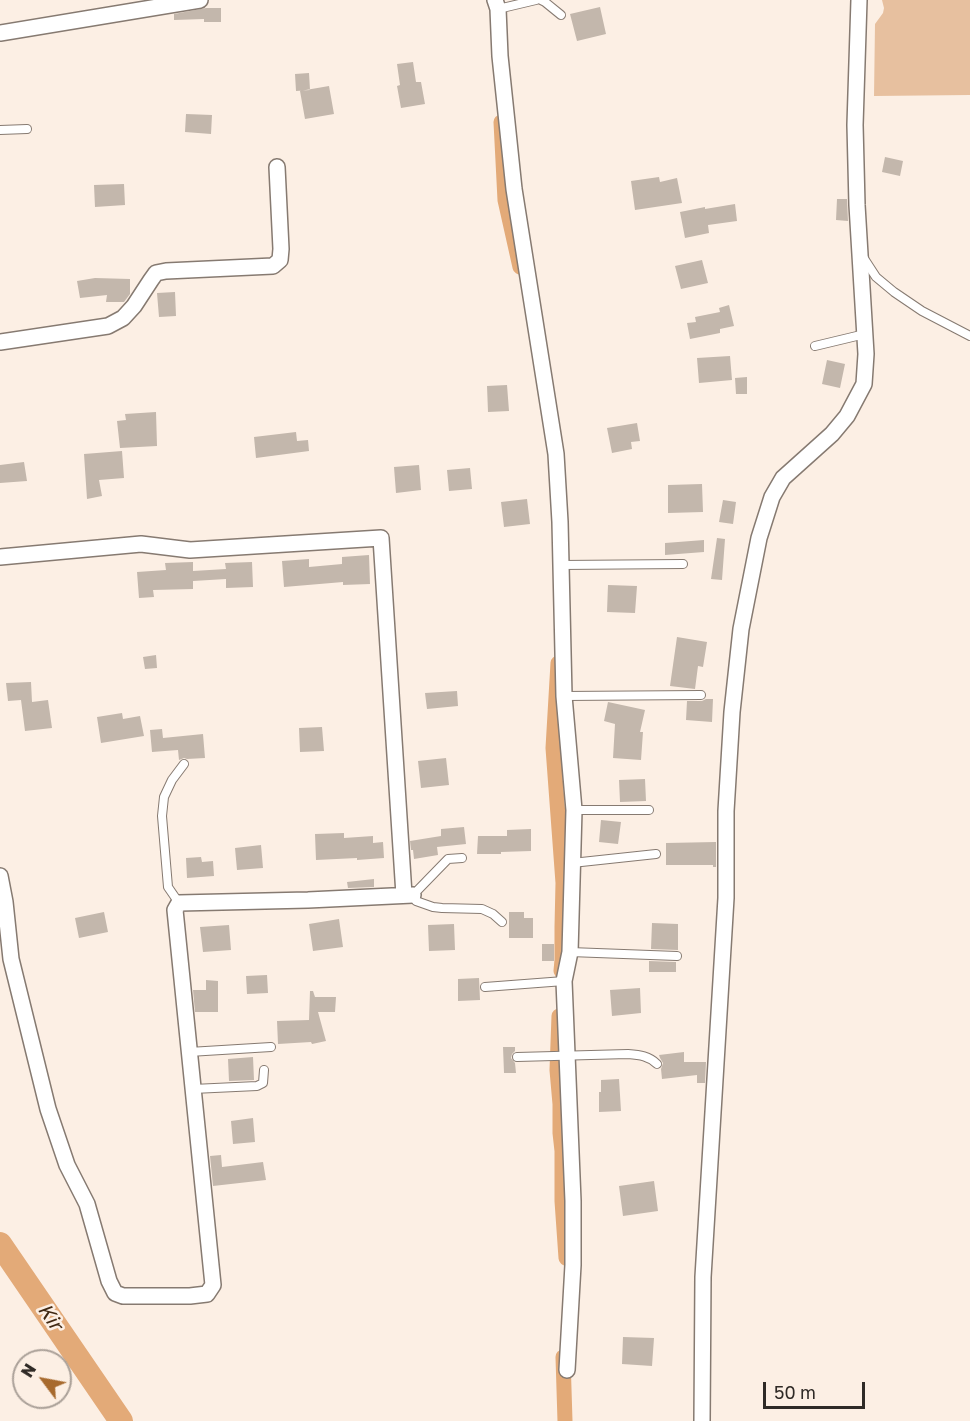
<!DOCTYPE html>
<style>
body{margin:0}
#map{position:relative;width:970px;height:1421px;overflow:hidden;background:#fcefe4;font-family:"Golos Text",sans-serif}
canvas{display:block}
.north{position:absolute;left:12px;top:1349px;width:60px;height:60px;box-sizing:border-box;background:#fcefe4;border:2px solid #aaa098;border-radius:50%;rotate:302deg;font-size:16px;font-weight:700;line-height:24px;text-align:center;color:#2f2a26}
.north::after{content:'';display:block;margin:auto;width:21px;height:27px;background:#a76a2e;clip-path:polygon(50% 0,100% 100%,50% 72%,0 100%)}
.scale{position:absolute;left:763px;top:1382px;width:102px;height:27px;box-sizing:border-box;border:3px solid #2f2a26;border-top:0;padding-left:8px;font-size:18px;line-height:21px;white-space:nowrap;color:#2f2a26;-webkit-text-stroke:4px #fcefe4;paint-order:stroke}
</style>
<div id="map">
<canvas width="970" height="1421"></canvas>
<div class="north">N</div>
<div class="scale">50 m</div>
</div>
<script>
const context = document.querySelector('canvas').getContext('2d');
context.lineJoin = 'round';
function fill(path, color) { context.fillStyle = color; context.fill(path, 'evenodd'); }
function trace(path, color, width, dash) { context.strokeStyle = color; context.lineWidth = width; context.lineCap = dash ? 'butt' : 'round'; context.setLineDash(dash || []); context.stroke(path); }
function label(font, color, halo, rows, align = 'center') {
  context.font = font + ' "Golos Text",sans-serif'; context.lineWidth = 5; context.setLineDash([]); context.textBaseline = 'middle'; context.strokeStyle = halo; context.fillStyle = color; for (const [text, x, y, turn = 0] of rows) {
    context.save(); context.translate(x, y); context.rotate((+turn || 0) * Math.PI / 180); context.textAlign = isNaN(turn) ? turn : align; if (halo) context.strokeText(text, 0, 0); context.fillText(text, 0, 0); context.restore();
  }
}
fill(new Path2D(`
 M 882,0 L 970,0 L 970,95 L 874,96 L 875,24 L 883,13 L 884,8 Z`), '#e7c09f');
trace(new Path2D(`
 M 501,122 L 505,200 L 520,267
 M 558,663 L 553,748 L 563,883 L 562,927 L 562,960 L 561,971
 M 559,1016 L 557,1070 L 560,1104 L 560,1133 L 562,1151 L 562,1201 L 566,1258
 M 563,1357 L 565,1421`), '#e3aa78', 15);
trace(new Path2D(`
 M 0,1244 L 121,1421`), '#e3aa78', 24);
fill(new Path2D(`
 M 600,7 L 606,34 L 577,41 L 570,14 Z
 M 206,8 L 221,8 L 221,22 L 204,22 L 204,19 L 174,20 L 174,14 Z
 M 413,62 L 416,82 L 421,82 L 425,104 L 401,108 L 397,86 L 400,85 L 397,64 Z
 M 309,73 L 310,90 L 296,91 L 295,74 Z
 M 329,86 L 334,114 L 305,119 L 300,91 Z
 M 186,114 L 212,115 L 211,134 L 185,132 Z
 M 885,157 L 903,161 L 900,176 L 882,172 Z
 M 659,177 L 660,182 L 677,178 L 682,203 L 635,210 L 631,181 Z
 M 124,184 L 125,205 L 95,207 L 94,185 Z
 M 837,199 L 847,199 L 848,221 L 836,220 Z
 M 735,204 L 737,221 L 708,225 L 709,233 L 685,238 L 680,212 L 705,207 L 705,209 Z
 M 702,260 L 708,283 L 681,289 L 675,266 Z
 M 95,278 L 130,279 L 130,294 L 124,302 L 106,302 L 107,295 L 80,298 L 77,281 Z
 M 175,292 L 176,316 L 159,317 L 157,293 Z
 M 729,305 L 734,326 L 720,329 L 720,333 L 690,339 L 687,323 L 696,322 L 695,317 L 720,312 L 719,308 Z
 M 730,356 L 732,380 L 699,383 L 697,358 Z
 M 827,360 L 845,364 L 840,388 L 822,384 Z
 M 747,377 L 747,394 L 736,394 L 735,378 Z
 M 507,385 L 509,411 L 488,412 L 487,386 Z
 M 156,412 L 157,446 L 120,448 L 117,421 L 126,420 L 125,414 Z
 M 637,423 L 640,441 L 631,442 L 632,449 L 612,453 L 607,428 Z
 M 296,432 L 297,441 L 308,440 L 309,451 L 256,458 L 254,437 Z
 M 122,451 L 124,478 L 99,480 L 102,496 L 87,499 L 84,454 Z
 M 24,462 L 27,481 L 0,483 L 0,465 Z
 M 419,465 L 421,490 L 396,493 L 394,467 Z
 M 470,468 L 472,489 L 449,491 L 447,470 Z
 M 702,484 L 703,512 L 668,513 L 668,485 Z
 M 527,499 L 530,524 L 504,527 L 501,502 Z
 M 723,500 L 736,502 L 733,524 L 719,522 Z
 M 717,538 L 725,539 L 722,580 L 711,579 Z
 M 704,540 L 704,552 L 665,555 L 665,543 Z
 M 369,555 L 370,584 L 343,585 L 343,582 L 284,587 L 282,561 L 309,559 L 309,567 L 342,564 L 342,557 Z
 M 193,562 L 193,571 L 226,569 L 225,563 L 252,562 L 253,587 L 226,588 L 226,579 L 193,581 L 193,589 L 153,590 L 154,597 L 139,598 L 137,572 L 166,570 L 165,563 Z
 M 608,585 L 637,586 L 635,613 L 607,612 Z
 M 677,637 L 707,642 L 703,667 L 698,666 L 695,689 L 670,686 Z
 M 156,655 L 157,668 L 145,669 L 143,657 Z
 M 31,682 L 32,702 L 48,700 L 52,728 L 25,731 L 21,700 L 8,701 L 6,683 Z
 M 457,691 L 458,706 L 427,709 L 425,693 Z
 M 706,699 L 713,699 L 712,722 L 686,720 L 687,701 L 702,701 Z
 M 608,702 L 645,710 L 640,732 L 643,732 L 641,760 L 613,758 L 615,724 L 604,721 Z
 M 122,713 L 123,719 L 140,716 L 144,736 L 101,743 L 97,717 Z
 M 322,727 L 324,751 L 300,752 L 299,728 Z
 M 162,729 L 163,738 L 203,734 L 205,758 L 187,759 L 184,758 L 179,760 L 178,750 L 152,752 L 150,730 Z
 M 446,758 L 449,785 L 421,788 L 418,761 Z
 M 645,779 L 646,801 L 620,802 L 619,780 Z
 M 601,820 L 621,822 L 618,844 L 599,842 Z
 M 464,827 L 466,844 L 437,847 L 438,855 L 414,859 L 413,850 L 411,850 L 410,841 L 441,836 L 441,829 Z
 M 531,829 L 531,851 L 501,852 L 501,854 L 477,854 L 478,836 L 507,836 L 507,830 Z
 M 344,833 L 344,838 L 373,836 L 373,843 L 383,842 L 384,858 L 357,860 L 357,858 L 316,860 L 315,834 Z
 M 716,842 L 716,867 L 713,867 L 713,865 L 666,865 L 666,843 Z
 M 261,845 L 263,868 L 237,870 L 235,848 Z
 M 201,857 L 202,862 L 213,861 L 214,876 L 187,878 L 186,858 Z
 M 374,879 L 374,887 L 348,888 L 347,882 Z
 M 104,912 L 108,932 L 79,938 L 75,918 Z
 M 509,912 L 524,912 L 524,918 L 533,918 L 533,938 L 509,938 Z
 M 339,919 L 343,947 L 313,951 L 309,924 Z
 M 652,923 L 678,924 L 678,950 L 651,949 Z
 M 454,924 L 455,950 L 429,951 L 428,925 Z
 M 229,925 L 231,950 L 203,952 L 200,927 Z
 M 542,944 L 554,944 L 554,961 L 542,961 Z
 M 649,961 L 676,962 L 676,972 L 649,972 Z
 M 267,975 L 268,993 L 247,994 L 246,976 Z
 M 479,978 L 480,1000 L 458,1001 L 458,979 Z
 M 206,980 L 218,981 L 218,1012 L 195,1012 L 193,990 L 206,990 Z
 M 640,988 L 641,1013 L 612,1016 L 610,990 Z
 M 310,991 L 313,991 L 315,997 L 336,997 L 335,1012 L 318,1012 L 326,1041 L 312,1044 L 311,1042 L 278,1044 L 277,1021 L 309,1020 Z
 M 503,1047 L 515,1047 L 515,1051 L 512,1054 L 511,1058 L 515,1063 L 516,1073 L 504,1073 Z
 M 684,1052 L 684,1062 L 706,1062 L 705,1083 L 697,1083 L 697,1075 L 662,1079 L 661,1069 L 663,1063 L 660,1058 L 659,1055 Z
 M 253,1057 L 254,1080 L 229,1081 L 228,1059 Z
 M 619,1079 L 621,1111 L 599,1112 L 599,1092 L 601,1092 L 601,1080 Z
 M 253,1118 L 255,1142 L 233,1144 L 231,1121 Z
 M 221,1155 L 222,1167 L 263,1162 L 266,1180 L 213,1186 L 210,1156 Z
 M 654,1181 L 658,1211 L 623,1216 L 619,1186 Z
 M 623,1337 L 654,1338 L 652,1366 L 622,1364 Z`), '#c3b7ac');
const service = new Path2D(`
 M 541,0 L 545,2 L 561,15
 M 498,9 L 536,0
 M 0,130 L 27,129
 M 863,257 L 876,277 L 894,292 L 922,311 L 970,336
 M 815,346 L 865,334
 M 561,565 L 683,564
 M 564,696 L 701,695
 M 574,810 L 649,810
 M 462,858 L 448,859 L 413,895 L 416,901 L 433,907 L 442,908 L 482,909 L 493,914 L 502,922
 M 572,863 L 656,854
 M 179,903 L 168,887 L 162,816 L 164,797 L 172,780 L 184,764
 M 570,952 L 677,956
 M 485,987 L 564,981
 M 189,1052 L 271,1047
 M 517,1057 L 628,1054 C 640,1055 649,1056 657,1064
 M 193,1089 L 257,1086 L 263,1083 L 264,1070`);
const minor = new Path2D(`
 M 495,0 L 498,9 L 500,56 L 514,189 L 556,454 L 560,522 L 564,696 L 574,810 L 570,952 L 564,981 L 573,1201 L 573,1265 L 567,1370
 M 0,33 L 200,0
 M 0,342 L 108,326 L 123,318 L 134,306 L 151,280 L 156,273 L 166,271 L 273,266 L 280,260 L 281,249 L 277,167
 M 0,557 L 141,544 L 190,550 L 381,538 L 404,895
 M 0,876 L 5,902 L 11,959 L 48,1109 L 67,1165 L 87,1204 L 109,1281 L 115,1293 L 123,1296 L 190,1296 L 207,1294 L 213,1285 L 175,910 L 179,903 L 308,900 L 413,895
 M 702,1421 L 703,1277 L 726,898 L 726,811 L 732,712 L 741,629 L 759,538 L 772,497 L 783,478 L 832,434 L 847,416 L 864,384 L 866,354 L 857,205 L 855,125 L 859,0`);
trace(service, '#867a71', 10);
trace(minor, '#867a71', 18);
trace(service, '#fff', 8);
trace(minor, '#fff', 15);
label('italic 20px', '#402812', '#fcefe4', [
 ["Kir",50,1317,56]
]);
</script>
